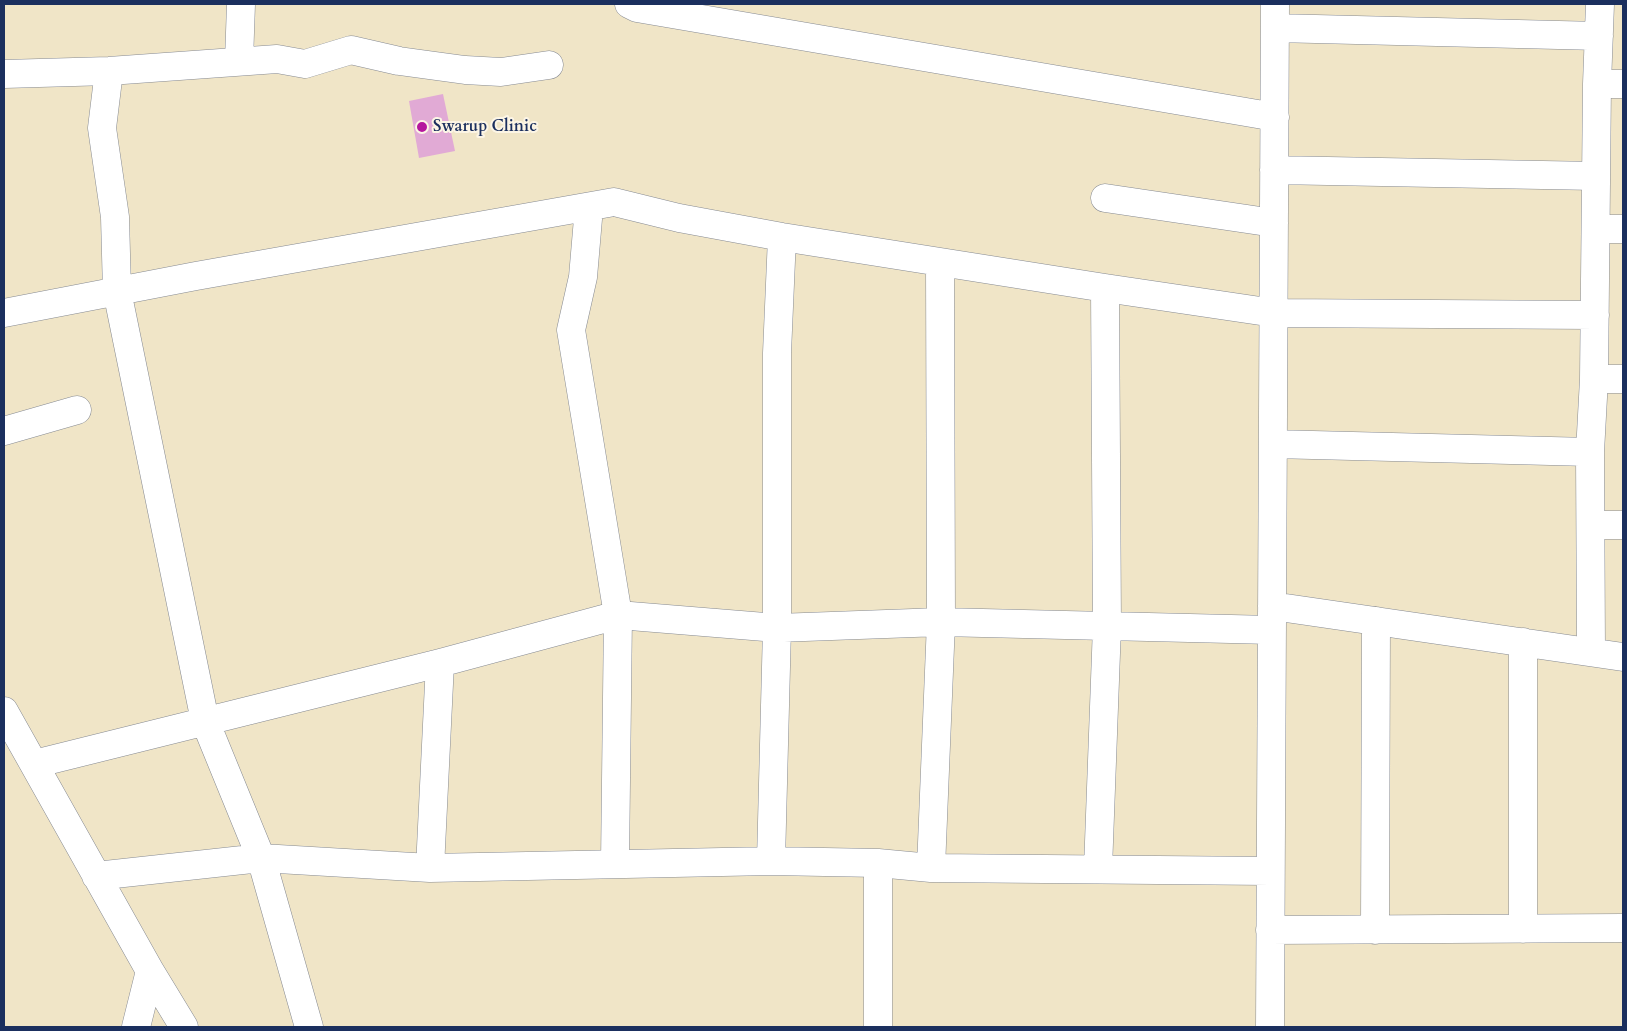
<!DOCTYPE html>
<style>
body{margin:0}
#map{position:relative;width:1627px;height:1031px;overflow:hidden;background:#f0e5c7;font-family:Cardo,serif}
canvas{display:block}
.frame{position:absolute;inset:0;border:5px solid #1b2f5e;pointer-events:none}
</style>
<div id="map">
<canvas width="1627" height="1031"></canvas>
<div class="frame"></div>
</div>
<script>
const context = document.querySelector('canvas').getContext('2d');
context.lineJoin = 'round';
function fill(path, color) { context.fillStyle = color; context.fill(path, 'evenodd'); }
function trace(path, color, width, dash) { context.strokeStyle = color; context.lineWidth = width; context.lineCap = dash ? 'butt' : 'round'; context.setLineDash(dash || []); context.stroke(path); }
function label(font, color, halo, rows, align = 'center') {
  context.font = font + ' Cardo,serif'; context.lineWidth = 4; context.setLineDash([]); context.textBaseline = 'middle'; context.strokeStyle = halo; context.fillStyle = color; for (const [text, x, y, turn = 0] of rows) {
    context.save(); context.translate(x, y); context.rotate((+turn || 0) * Math.PI / 180); context.textAlign = isNaN(turn) ? turn : align; if (halo) context.strokeText(text, 0, 0); context.fillText(text, 0, 0); context.restore();
  }
}
fill(new Path2D(`
 M 443,94 L 455,151 L 419,158 L 409,101 Z`), '#e1aad5');
const street = new Path2D(`
 M 629,4 L 637,8 L 1275,117
 M 1275,28 L 1599,36
 M 239,61 L 241,4
 M 109,71 L 102,128 L 115,217 L 117,291 L 205,721 L 261,858 L 309,1027
 M 4,74 L 109,71 L 277,59 L 305,64 L 351,50 L 399,61 L 465,70 L 501,72 L 549,65
 M 1597,84 L 1623,84
 M 1274,170 L 1596,176
 M 1105,198 L 1274,223
 M 589,207 L 583,277 L 571,330 L 618,615 L 615,863
 M 1596,229 L 1623,229
 M 4,313 L 196,276 L 614,202 L 679,218 L 782,237 L 1105,288 L 1274,313 L 1595,315
 M 1594,379 L 1623,379
 M 4,431 L 77,410
 M 1273,444 L 1590,452
 M 1591,525 L 1623,525
 M 1272,606 L 1623,657
 M 1591,652 L 1590,452 L 1594,379 L 1597,84 L 1600,4
 M 4,711 L 150,971 L 184,1027
 M 34,764 L 440,663 L 618,615 L 777,628 L 941,622 L 1272,630
 M 771,861 L 777,628 L 777,353 L 782,237
 M 878,863 L 878,1027
 M 430,868 L 440,663
 M 931,868 L 941,622 L 940,263
 M 1098,869 L 1107,626 L 1105,288
 M 96,876 L 261,858 L 430,868 L 771,861 L 878,863 L 931,868 L 1270,871
 M 1523,929 L 1523,642
 M 1270,930 L 1623,928
 M 1375,930 L 1376,621
 M 136,1027 L 150,971
 M 1270,1027 L 1275,4`);
trace(street, '#868a92', 29);
trace(street, '#fff', 28);
for (const [x, y, r, color] of [
 [422,127,6,"#b5179e"]
]) { const dot = new Path2D(); dot.arc(x, y, r, 0, 2 * Math.PI); context.fillStyle = color; context.fill(dot); trace(dot, '#fcf5e5', 2); }
label('bold 16px', '#1b2f5e', '#fcf5e5', [
 ["Swarup Clinic",433,127]
], 'left');
</script>
